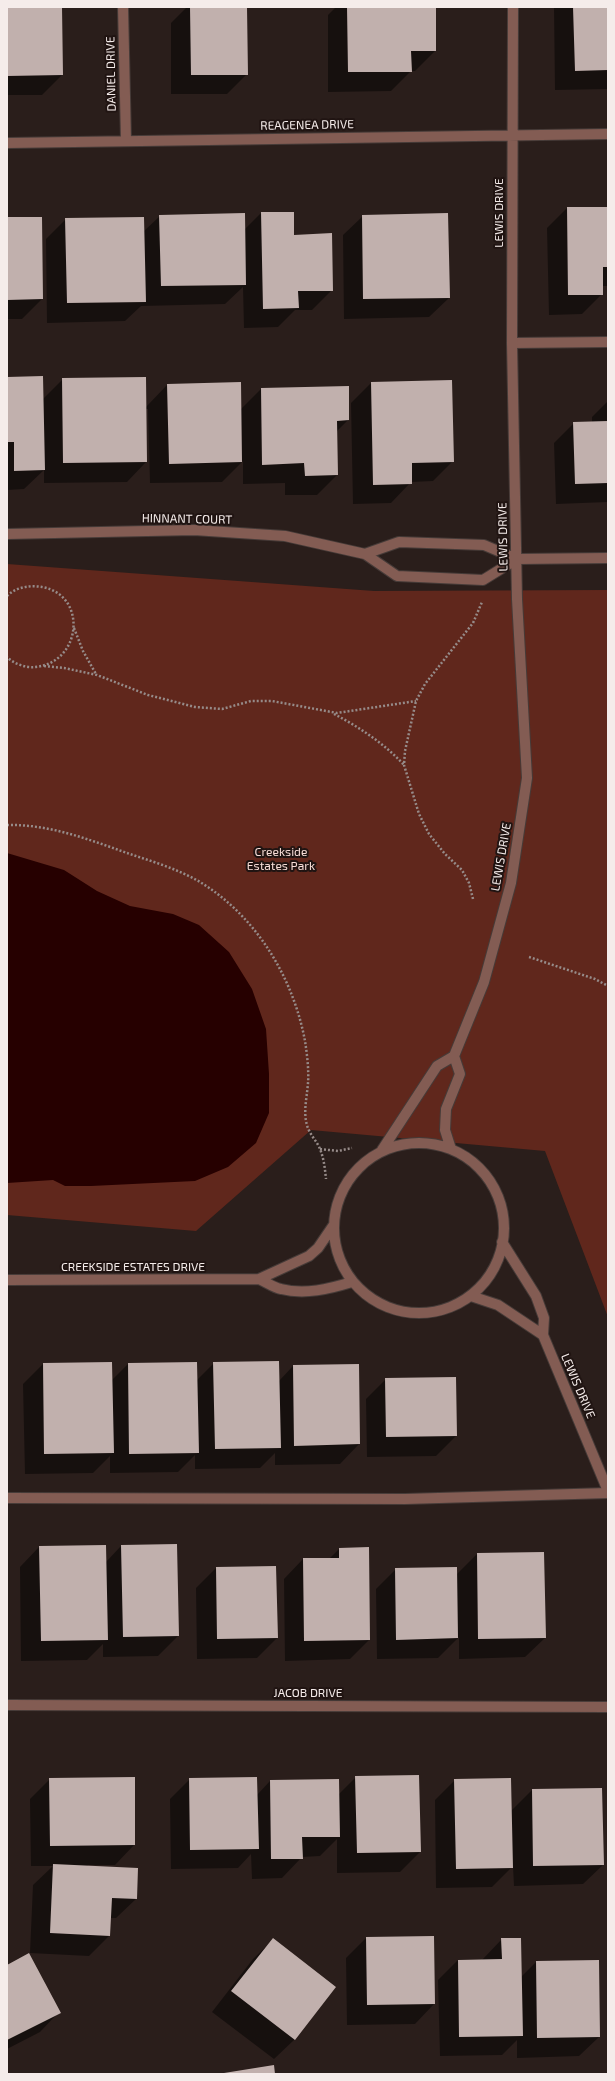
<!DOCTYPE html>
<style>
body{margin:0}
#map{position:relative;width:615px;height:2081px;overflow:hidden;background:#2a1e1b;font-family:"Exo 2",sans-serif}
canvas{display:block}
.frame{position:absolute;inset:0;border:8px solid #f5ecea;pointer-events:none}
</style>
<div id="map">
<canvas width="615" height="2081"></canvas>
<div class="frame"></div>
</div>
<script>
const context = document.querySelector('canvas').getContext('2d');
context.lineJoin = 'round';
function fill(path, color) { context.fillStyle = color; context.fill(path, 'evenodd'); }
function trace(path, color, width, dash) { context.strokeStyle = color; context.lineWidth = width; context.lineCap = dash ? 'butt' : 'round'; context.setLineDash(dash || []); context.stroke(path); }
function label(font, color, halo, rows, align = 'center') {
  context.font = font + ' "Exo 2",sans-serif'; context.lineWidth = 4; context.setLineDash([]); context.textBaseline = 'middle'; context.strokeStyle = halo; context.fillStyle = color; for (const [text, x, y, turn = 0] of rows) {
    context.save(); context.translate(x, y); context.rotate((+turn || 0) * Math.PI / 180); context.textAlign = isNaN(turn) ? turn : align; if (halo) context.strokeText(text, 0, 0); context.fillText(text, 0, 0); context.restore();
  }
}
fill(new Path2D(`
 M 7,564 L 374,591 L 608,590 L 608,1317 L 545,1151 L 311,1130 L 196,1231 L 7,1215 Z`), '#60271c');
fill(new Path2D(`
 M 7,853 L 64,870 L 97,891 L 130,906 L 173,914 L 199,925 L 229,952 L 252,989 L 266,1029 L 269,1074 L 269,1113 L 256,1143 L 228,1167 L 195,1181 L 91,1186 L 65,1186 L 53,1180 L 7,1183 Z`), '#260000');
fill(new Path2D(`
 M 7,7 L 61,7 L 62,75 L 42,95 L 7,95 Z
 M 187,7 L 246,7 L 247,74 L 227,94 L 171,94 L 171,23 Z
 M 336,7 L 435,7 L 435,51 L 415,71 L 411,71 L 391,91 L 328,92 L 328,15 Z
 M 554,7 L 608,7 L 608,89 L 555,90 Z
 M 567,208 L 608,208 L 608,286 L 602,286 L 602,294 L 582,314 L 549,315 L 547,228 Z
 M 261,213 L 293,213 L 293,236 L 332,290 L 312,310 L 295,310 L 278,327 L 244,328 L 243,287 L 225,304 L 141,306 L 125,321 L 47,323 L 46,239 L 66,219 L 143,232 L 160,216 L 244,230 Z
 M 363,216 L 449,298 L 429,317 L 344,319 L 343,235 Z
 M 7,218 L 42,299 L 22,319 L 7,319 Z
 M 7,378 L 43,399 L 63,379 L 146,407 L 167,385 L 240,410 L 261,389 L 348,420 L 336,432 L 337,475 L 317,495 L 285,495 L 285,483 L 243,484 L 243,461 L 222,482 L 150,483 L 148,409 L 146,409 L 146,462 L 127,482 L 44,483 L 44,470 L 24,489 L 7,490 Z
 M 371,383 L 453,461 L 433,481 L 411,482 L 391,503 L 353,504 L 351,403 Z
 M 608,401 L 608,502 L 556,504 L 554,443 L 574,423 L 592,422 L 592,417 Z
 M 111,1363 L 111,1381 L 128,1364 L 197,1380 L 214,1363 L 279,1381 L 293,1366 L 359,1444 L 340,1464 L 275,1465 L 275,1453 L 260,1468 L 195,1469 L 195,1455 L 178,1472 L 110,1473 L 110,1456 L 93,1473 L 25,1474 L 23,1384 L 43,1364 Z
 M 386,1379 L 456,1436 L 436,1456 L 367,1457 L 366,1399 Z
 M 121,1546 L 178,1636 L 158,1656 L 103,1657 L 103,1644 L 87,1660 L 21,1661 L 20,1567 L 39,1547 L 106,1562 Z
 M 339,1549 L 369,1640 L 350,1659 L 285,1661 L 284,1579 L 303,1559 L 329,1559 Z
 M 477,1554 L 545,1638 L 525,1657 L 459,1659 L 459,1637 L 438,1658 L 377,1659 L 376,1589 L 396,1569 L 456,1575 Z
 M 216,1568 L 277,1638 L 257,1658 L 197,1659 L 196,1588 Z
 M 356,1777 L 420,1852 L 400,1872 L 337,1873 L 337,1839 L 320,1856 L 302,1857 L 282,1878 L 252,1879 L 251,1854 L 238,1868 L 171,1869 L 170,1799 L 190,1779 L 257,1795 L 270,1781 L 339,1794 Z
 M 50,1779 L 134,1845 L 115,1865 L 87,1865 L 136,1899 L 116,1918 L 110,1918 L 109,1936 L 89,1956 L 30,1953 L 33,1885 L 53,1866 L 31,1866 L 30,1799 Z
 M 455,1780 L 511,1811 L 532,1790 L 603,1865 L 583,1884 L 514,1886 L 513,1866 L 492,1887 L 436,1888 L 435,1800 Z
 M 366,1938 L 434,2004 L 415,2024 L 347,2025 L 346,1958 Z
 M 502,1939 L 521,1977 L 536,1962 L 598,1961 L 599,2037 L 579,2056 L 517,2058 L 517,2040 L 502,2055 L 440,2056 L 438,1980 L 458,1960 L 482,1960 Z
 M 273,1940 L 335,1988 L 294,2040 L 274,2059 L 212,2012 L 253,1959 Z
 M 7,1966 L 59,2012 L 40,2032 L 7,2049 Z`), '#0007');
fill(new Path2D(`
 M 7,7 L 62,7 L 63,75 L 7,76 Z
 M 190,7 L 247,7 L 248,75 L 191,75 Z
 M 347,7 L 436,7 L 436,51 L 411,51 L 412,72 L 348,72 Z
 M 573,7 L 608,7 L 608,70 L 575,71 Z
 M 567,207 L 608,207 L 608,267 L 603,267 L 603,295 L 568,295 Z
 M 261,212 L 294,212 L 294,235 L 332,233 L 333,291 L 298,291 L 299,308 L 263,309 Z
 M 245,213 L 246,285 L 161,286 L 159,215 Z
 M 448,213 L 450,298 L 363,299 L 362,215 Z
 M 7,217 L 42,217 L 43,299 L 7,300 Z
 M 144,217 L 146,302 L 67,303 L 65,218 Z
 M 43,376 L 45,470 L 14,471 L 14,442 L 7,442 L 7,377 Z
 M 146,377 L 147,462 L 63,463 L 62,378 Z
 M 452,380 L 454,462 L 412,463 L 412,484 L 373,485 L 371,382 Z
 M 241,382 L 242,462 L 169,464 L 167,384 Z
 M 349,386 L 349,420 L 337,421 L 338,475 L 305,476 L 304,463 L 262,465 L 261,388 Z
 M 608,421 L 608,483 L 575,484 L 573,422 Z
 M 279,1361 L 281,1448 L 215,1449 L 213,1362 Z
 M 112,1362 L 114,1453 L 44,1454 L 43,1363 Z
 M 197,1362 L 199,1453 L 129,1454 L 128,1363 Z
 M 359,1364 L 360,1444 L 294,1446 L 293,1365 Z
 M 456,1377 L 457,1436 L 386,1437 L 385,1378 Z
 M 177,1544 L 179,1636 L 123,1637 L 121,1545 Z
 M 106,1545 L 108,1640 L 41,1641 L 39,1546 Z
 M 369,1547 L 370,1640 L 304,1641 L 303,1558 L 339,1558 L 339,1548 Z
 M 544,1552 L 546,1638 L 478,1639 L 477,1553 Z
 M 276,1566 L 278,1638 L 217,1639 L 216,1567 Z
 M 457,1567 L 458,1638 L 396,1640 L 395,1568 Z
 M 419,1775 L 421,1852 L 357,1853 L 355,1776 Z
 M 135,1777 L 135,1845 L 50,1846 L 49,1778 Z
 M 257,1777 L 259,1849 L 190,1850 L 189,1778 Z
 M 511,1778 L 513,1868 L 456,1869 L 454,1779 Z
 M 339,1779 L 340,1837 L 302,1837 L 303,1859 L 271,1859 L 270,1780 Z
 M 602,1788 L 604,1865 L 533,1866 L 532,1789 Z
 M 53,1864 L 138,1868 L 137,1899 L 112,1898 L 110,1936 L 50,1933 Z
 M 434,1936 L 435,2004 L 367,2005 L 366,1937 Z
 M 273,1938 L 336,1987 L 295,2040 L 231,1991 Z
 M 501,1938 L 521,1938 L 523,2036 L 459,2037 L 458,1960 L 502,1959 Z
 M 29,1953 L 61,2013 L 7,2040 L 7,1965 Z
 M 599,1960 L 600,2037 L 537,2038 L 536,1961 Z
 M 274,2065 L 275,2074 L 224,2074 L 224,2073 Z`), '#c1b0ad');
const lane = new Path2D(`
 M 512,343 L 608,342
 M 7,1498 L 405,1499 L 608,1493`);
const street = new Path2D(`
 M 123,7 L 126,141
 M 7,143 L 608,134
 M 7,534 L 194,530 L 285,536 L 365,554 L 397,576 L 483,580 L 517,559
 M 365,554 L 399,542 L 484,545 L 517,559 L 608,558
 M334 1228a85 85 0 1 1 170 0a85 85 0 1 1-170 0Z
 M 451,1149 L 445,1130 L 446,1109 L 460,1074 L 454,1056
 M 382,1150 L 437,1066 L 454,1056 L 484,982 L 511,883 L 527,778 L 517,599 L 512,343 L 513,7
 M 502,1242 L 536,1296 L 544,1318 L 543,1335 L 608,1491
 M 259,1279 C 266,1282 274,1288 281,1289 C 305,1295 329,1289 352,1282
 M 7,1280 L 259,1279 L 309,1256 L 318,1248 L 333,1226
 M 471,1296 L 498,1305 L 543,1335
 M 7,1705 L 608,1707`);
trace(lane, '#463b38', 12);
trace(street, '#463b38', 12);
trace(new Path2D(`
 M 7,596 C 16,587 30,585 42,587 C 88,595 82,663 35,667 C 26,668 14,664 7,657
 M 74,628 L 83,651 L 96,674
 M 44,666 L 64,668 L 97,675 L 148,695 L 195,707 L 222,709 L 251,701 L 272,701 L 337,713 L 416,701
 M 334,714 C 359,727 385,744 404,765
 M 7,825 C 48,824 88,839 127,853 C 151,861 178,869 200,882 C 256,916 293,977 305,1041 C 307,1054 309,1070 308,1083 C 307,1097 303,1112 307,1125 C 309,1134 317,1141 320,1149 C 324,1159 325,1169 326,1179
 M 473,899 L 469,883 L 462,870 L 445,854 L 429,834 L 419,814 L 404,765 L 405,751 L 416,701 L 425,684 L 473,623 L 482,602
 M 529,957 L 595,979 L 608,986
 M 320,1149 L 338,1151 L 352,1148`), '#968b89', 2.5, [2, 2]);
trace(lane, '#835c53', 10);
trace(street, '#835c53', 10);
label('12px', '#f5ecea', '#201412', [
 ["DANIEL DRIVE",111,74,-91],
 ["REAGENEA DRIVE",307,125,-1],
 ["LEWIS DRIVE",499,213,-90],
 ["HINNANT COURT",187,519,1],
 ["LEWIS DRIVE",503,537,-91],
 ["LEWIS DRIVE",501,857,-80],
 ["CREEKSIDE ESTATES DRIVE",133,1267],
 ["LEWIS DRIVE",578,1386,67],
 ["JACOB DRIVE",308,1693]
]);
label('12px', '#f7ddd7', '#201412', [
 ["Creekside",281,852],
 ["Estates Park",281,866]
]);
</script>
